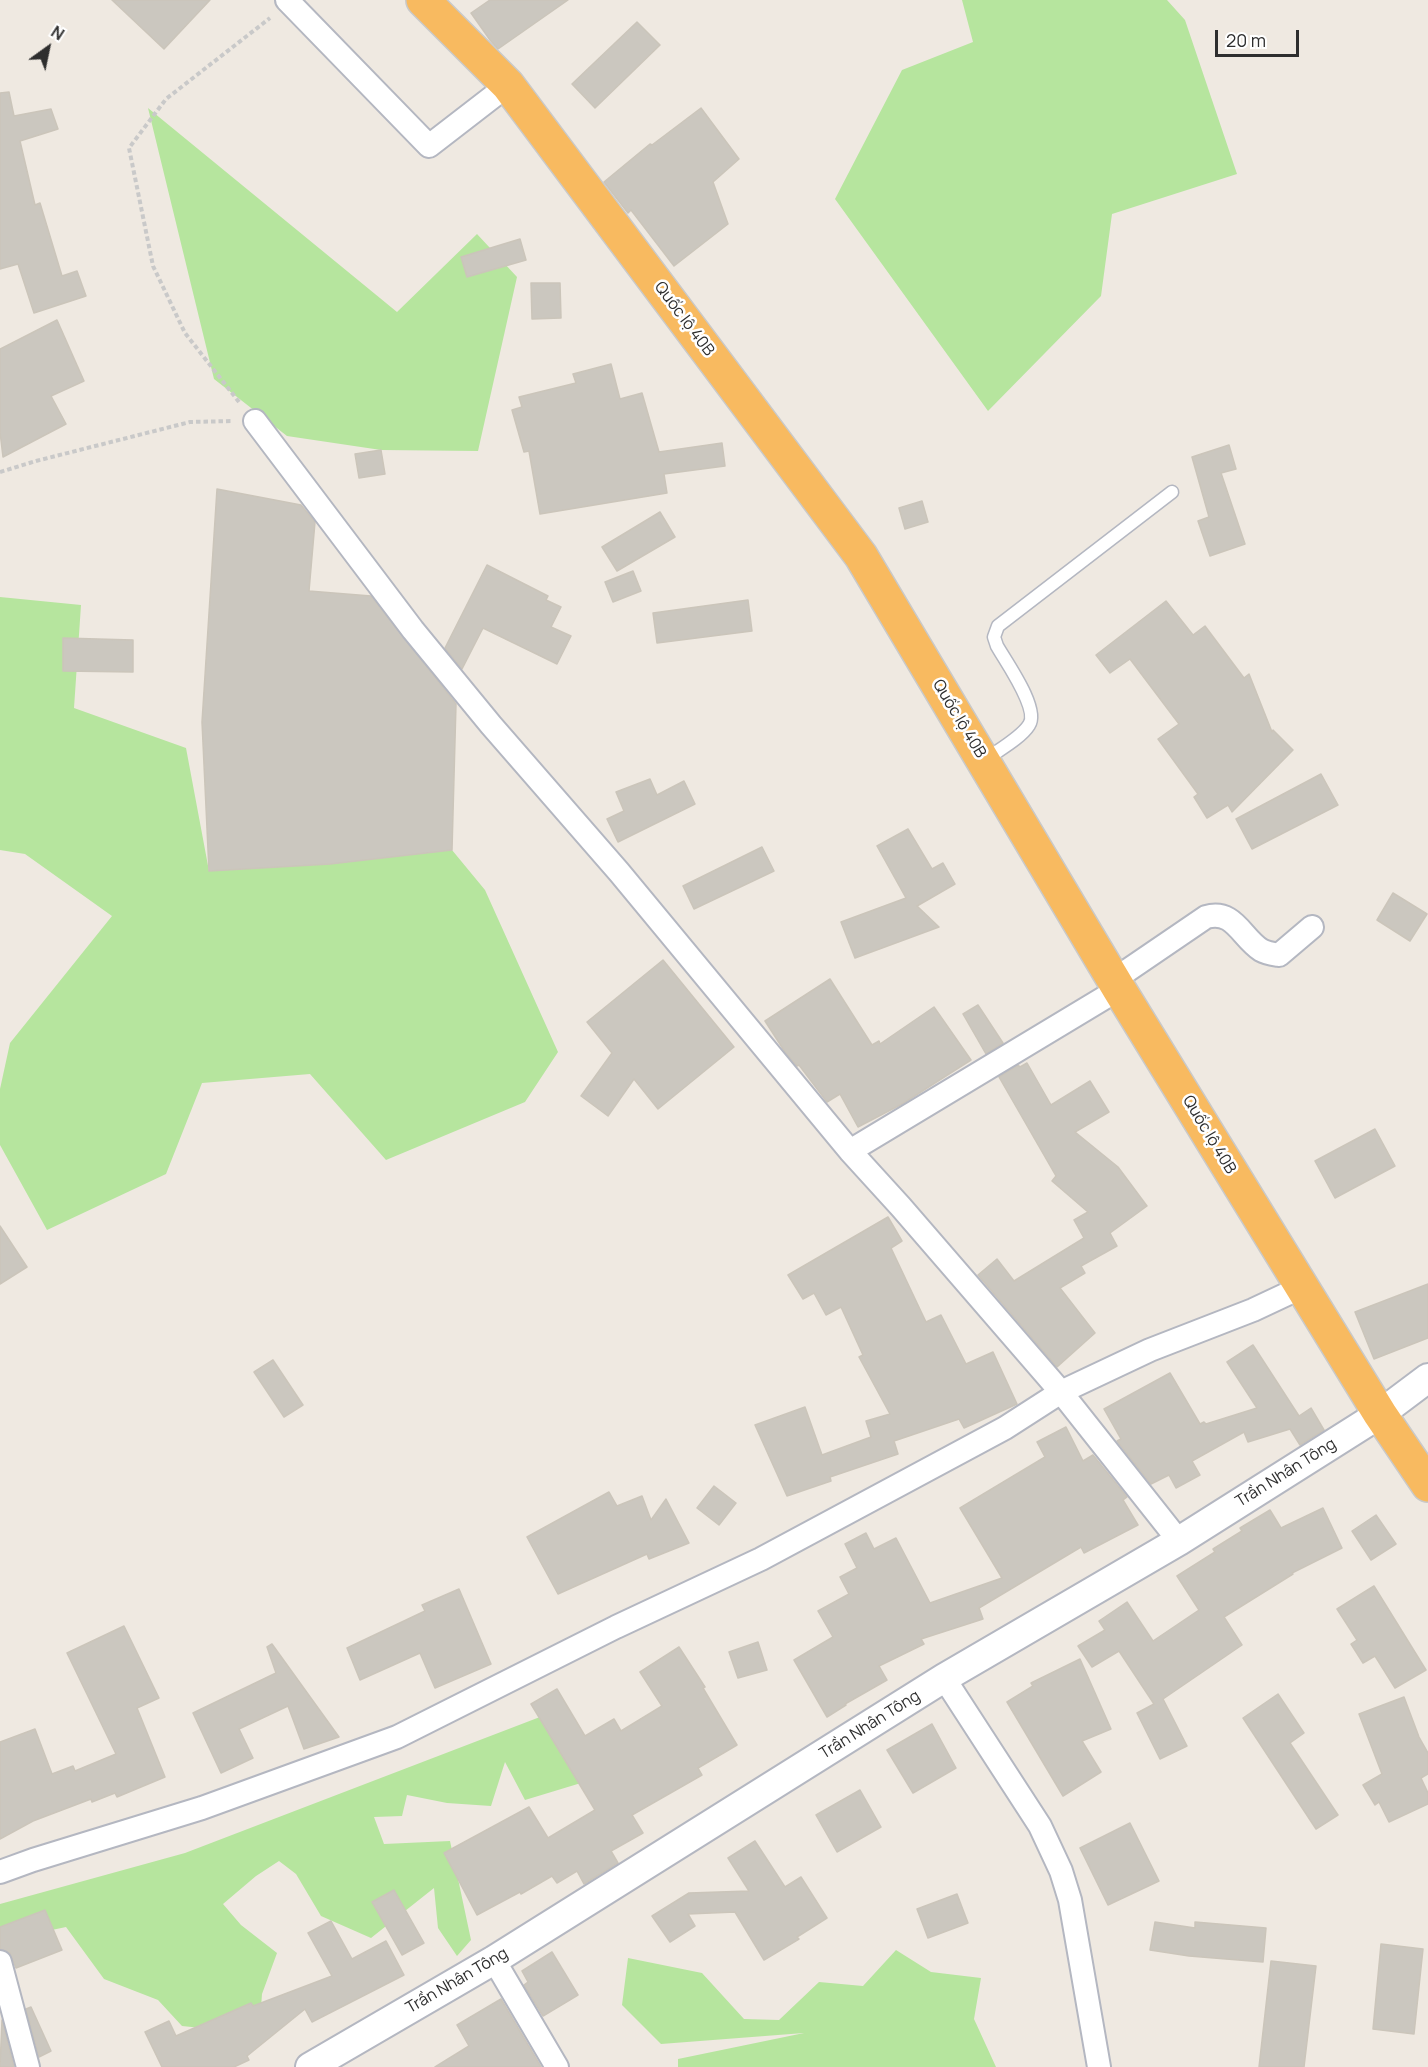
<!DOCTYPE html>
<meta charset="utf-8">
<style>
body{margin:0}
#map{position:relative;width:1428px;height:2067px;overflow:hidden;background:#efe9e1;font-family:Manrope,sans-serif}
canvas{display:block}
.north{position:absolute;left:18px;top:18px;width:60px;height:60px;-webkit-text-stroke:4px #fff;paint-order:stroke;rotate:33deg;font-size:16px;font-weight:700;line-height:24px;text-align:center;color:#2e2e2e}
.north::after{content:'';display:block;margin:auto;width:21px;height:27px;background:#2e2e2e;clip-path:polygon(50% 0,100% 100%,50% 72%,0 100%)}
.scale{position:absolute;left:1215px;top:30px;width:84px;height:27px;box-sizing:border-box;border:3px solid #2e2e2e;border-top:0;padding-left:8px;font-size:18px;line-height:21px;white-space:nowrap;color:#2e2e2e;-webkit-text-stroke:4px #fff;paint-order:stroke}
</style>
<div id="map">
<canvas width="1428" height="2067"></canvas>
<div class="north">N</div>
<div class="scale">20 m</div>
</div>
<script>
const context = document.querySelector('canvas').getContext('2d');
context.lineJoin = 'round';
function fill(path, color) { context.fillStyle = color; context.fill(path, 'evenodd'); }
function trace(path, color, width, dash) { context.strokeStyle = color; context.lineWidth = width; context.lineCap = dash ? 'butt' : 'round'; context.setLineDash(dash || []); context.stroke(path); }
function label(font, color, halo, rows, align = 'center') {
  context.font = font + ' Manrope,sans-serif'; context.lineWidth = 5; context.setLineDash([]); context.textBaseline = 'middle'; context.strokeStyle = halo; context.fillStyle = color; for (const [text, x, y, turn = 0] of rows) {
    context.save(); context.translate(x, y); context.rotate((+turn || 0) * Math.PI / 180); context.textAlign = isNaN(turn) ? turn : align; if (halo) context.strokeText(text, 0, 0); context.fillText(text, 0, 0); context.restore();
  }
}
fill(new Path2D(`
 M 962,0 L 1167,0 L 1185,20 L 1237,174 L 1112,214 L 1101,296 L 988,411 L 835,199 L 902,70 L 973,42 Z
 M 148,108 L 397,312 L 477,234 L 517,277 L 478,451 L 381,450 L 287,436 L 214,379 Z
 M 0,597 L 81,605 L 74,708 L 186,748 L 209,871 L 452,850 L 485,890 L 558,1052 L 525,1102 L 386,1160 L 310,1074 L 202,1083 L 166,1174 L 47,1230 L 0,1145 L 0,1089 L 10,1043 L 112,916 L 25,854 L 0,850 Z
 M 553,1712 L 581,1783 L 525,1800 L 505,1762 L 491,1806 L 447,1803 L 407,1795 L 402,1816 L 374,1817 L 384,1844 L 450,1841 L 471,1940 L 457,1956 L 438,1928 L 434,1888 L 371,1938 L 321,1916 L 296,1874 L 279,1861 L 256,1876 L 223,1904 L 241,1925 L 277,1953 L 262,1994 L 260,2021 L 230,2031 L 182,2026 L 158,2000 L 104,1979 L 66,1927 L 0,1941 L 0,1904 L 185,1853 Z
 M 896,1950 L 931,1972 L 981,1978 L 974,2019 L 996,2067 L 678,2067 L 678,2059 L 804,2033 L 661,2044 L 622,2005 L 628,1958 L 702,1973 L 744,2019 L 779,2020 L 819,1982 L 863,1986 Z`), '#b6e59e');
const building = new Path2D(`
 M 112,0 L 210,0 L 164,49 Z
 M 490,0 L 568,0 L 498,49 L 490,40 L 471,13 Z
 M 637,22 L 660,45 L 595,108 L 572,84 Z
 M 9,92 L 14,116 L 51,109 L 58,129 L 20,141 L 35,205 L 40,203 L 62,276 L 77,271 L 86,296 L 34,313 L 18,264 L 0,269 L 0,93 Z
 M 701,108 L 739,159 L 713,182 L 728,224 L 674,266 L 631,210 L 628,213 L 604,182 L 650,144 L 652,145 Z
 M 520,239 L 526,260 L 467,277 L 461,257 Z
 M 531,283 L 560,283 L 561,318 L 532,319 Z
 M 57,320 L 84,381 L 51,396 L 66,424 L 3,457 L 0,432 L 0,349 Z
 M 611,364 L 620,399 L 642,393 L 659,452 L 722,443 L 725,466 L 664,474 L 667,493 L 540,514 L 529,451 L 524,452 L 512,410 L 522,407 L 519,397 L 576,383 L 573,374 Z
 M 1229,445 L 1236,469 L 1221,473 L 1245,544 L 1210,556 L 1198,521 L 1209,517 L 1192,457 Z
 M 381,450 L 385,474 L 359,478 L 355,454 Z
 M 217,489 L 301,505 L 315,522 L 309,591 L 371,596 L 456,704 L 452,850 L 330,864 L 209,871 L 202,722 Z
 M 922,501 L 928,522 L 905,529 L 899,508 Z
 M 660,512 L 675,537 L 617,571 L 602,547 Z
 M 487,565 L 548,596 L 546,600 L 561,607 L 551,627 L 571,636 L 557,664 L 483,628 L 462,669 L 445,648 Z
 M 633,571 L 641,591 L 613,602 L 605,582 Z
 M 748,600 L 752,631 L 657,643 L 653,613 Z
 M 1166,601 L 1193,635 L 1205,626 L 1244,678 L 1249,674 L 1272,732 L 1273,730 L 1293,750 L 1232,812 L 1228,805 L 1207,818 L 1194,797 L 1198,794 L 1158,739 L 1179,724 L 1130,659 L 1110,673 L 1096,655 Z
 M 63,638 L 133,640 L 133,672 L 63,671 Z
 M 1321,774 L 1338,805 L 1252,849 L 1236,819 Z
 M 650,779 L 657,795 L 684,781 L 695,804 L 618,842 L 607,819 L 624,811 L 616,792 Z
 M 908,829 L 932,869 L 943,863 L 955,884 L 917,906 L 939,927 L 855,958 L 841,922 L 906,898 L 877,846 Z
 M 762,847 L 774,871 L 694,909 L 683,886 Z
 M 1393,893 L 1427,914 L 1410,941 L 1377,920 Z
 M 663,960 L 734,1047 L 658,1109 L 634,1079 L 608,1116 L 581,1096 L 612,1053 L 587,1022 Z
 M 830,979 L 872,1045 L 879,1041 L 880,1044 L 934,1007 L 971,1060 L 902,1104 L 858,1127 L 840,1094 L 827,1102 L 799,1065 L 797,1066 L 785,1052 L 765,1021 Z
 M 978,1005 L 1003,1043 L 986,1054 L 963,1014 Z
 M 1027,1063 L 1051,1105 L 1090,1081 L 1109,1112 L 1075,1132 L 1118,1167 L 1147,1206 L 1110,1233 L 1117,1246 L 1081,1266 L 1085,1273 L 1060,1288 L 1095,1333 L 1057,1367 L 978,1275 L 997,1259 L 1014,1281 L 1084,1238 L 1074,1220 L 1088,1212 L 1052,1181 L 1056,1176 L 999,1077 L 1018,1065 L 1020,1067 Z
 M 1375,1129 L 1395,1166 L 1335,1198 L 1315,1161 Z
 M 888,1217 L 902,1241 L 891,1248 L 926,1322 L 941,1315 L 966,1364 L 993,1352 L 1017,1404 L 964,1428 L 959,1419 L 894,1441 L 898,1454 L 830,1477 L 831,1481 L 787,1496 L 755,1425 L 805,1407 L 822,1455 L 871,1437 L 866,1421 L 890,1414 L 859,1357 L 863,1355 L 841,1307 L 826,1315 L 814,1293 L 803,1299 L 788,1275 Z
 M 0,1226 L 27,1267 L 0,1284 Z
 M 1428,1284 L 1428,1338 L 1374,1359 L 1355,1312 Z
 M 1253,1345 L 1299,1416 L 1311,1408 L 1324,1430 L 1300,1445 L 1290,1429 L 1248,1442 L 1244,1432 L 1192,1461 L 1200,1475 L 1176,1488 L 1169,1475 L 1151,1484 L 1117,1441 L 1121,1439 L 1104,1409 L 1170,1373 L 1200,1424 L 1204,1422 L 1206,1424 L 1257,1408 L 1227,1362 Z
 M 273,1360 L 303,1405 L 284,1417 L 254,1372 Z
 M 1066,1427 L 1083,1461 L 1093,1455 L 1127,1497 L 1123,1500 L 1138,1525 L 1084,1553 L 1081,1547 L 979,1608 L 983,1619 L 921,1639 L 924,1644 L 879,1666 L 887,1680 L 845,1704 L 846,1705 L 827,1717 L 794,1660 L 833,1637 L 818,1611 L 849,1594 L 840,1577 L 857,1568 L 845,1544 L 866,1533 L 874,1549 L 896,1538 L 930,1603 L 1002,1578 L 960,1508 L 1045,1457 L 1037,1442 Z
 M 714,1486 L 736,1503 L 719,1525 L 697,1508 Z
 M 609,1492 L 617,1506 L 642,1496 L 651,1520 L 666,1499 L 689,1543 L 649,1559 L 647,1554 L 558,1594 L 527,1537 Z
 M 1323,1508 L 1342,1548 L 1292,1573 L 1293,1574 L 1224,1617 L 1242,1645 L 1163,1699 L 1187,1746 L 1160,1759 L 1137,1713 L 1154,1704 L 1119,1651 L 1092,1667 L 1078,1646 L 1105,1630 L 1099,1621 L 1127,1602 L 1153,1641 L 1199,1610 L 1177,1576 L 1215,1552 L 1213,1549 L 1242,1531 L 1240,1528 L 1270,1510 L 1281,1528 Z
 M 1376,1515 L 1396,1544 L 1371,1560 L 1352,1531 Z
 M 1374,1586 L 1426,1670 L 1395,1688 L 1375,1656 L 1363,1663 L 1351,1644 L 1357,1640 L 1337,1609 Z
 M 459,1589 L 491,1664 L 435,1688 L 420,1653 L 360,1680 L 347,1648 L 425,1611 L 422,1605 Z
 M 124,1626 L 159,1698 L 137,1708 L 165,1777 L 117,1797 L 115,1793 L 92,1802 L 91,1799 L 33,1821 L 0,1839 L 0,1742 L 35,1729 L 52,1774 L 73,1766 L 75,1771 L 116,1754 L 67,1653 Z
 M 758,1642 L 767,1670 L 738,1678 L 729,1652 Z
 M 272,1644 L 339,1737 L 304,1749 L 288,1706 L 239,1729 L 253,1758 L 221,1773 L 193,1713 L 276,1673 L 267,1647 Z
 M 679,1647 L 705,1687 L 703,1688 L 737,1745 L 698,1768 L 702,1775 L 632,1815 L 643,1833 L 611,1851 L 618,1863 L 584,1884 L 577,1871 L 557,1883 L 552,1876 L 521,1894 L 520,1892 L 477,1915 L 444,1853 L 529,1807 L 548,1838 L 595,1810 L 531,1704 L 557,1689 L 585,1736 L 614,1719 L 621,1731 L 662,1706 L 640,1672 Z
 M 1080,1659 L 1111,1729 L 1082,1741 L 1101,1772 L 1063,1796 L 1007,1702 L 1033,1686 L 1031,1683 Z
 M 1278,1694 L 1304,1733 L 1290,1743 L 1338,1815 L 1316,1829 L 1243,1718 Z
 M 1404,1697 L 1419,1737 L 1428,1753 L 1428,1774 L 1421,1778 L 1428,1793 L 1428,1804 L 1389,1822 L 1379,1802 L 1375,1805 L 1363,1785 L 1382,1774 L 1359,1714 Z
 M 932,1724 L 956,1768 L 913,1793 L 887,1750 Z
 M 860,1790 L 881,1827 L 837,1852 L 816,1815 Z
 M 1130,1823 L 1159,1881 L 1108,1905 L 1080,1848 Z
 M 755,1841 L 785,1887 L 801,1877 L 827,1918 L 797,1937 L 799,1939 L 764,1960 L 735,1912 L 688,1914 L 695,1926 L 670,1942 L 652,1916 L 689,1893 L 749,1891 L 728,1858 Z
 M 394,1890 L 424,1943 L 402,1955 L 372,1902 Z
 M 957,1894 L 968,1923 L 928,1938 L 917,1909 Z
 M 45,1910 L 62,1950 L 16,1968 L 10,1953 L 0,1949 L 0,1927 Z
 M 331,1921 L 352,1959 L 386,1941 L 404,1975 L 312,2022 L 305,2009 L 247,2056 L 249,2060 L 234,2067 L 162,2067 L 145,2032 L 169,2021 L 176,2036 L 251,2003 L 253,2006 L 332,1976 L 308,1933 Z
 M 1155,1922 L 1195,1928 L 1195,1922 L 1266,1928 L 1263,1962 L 1189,1956 L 1150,1950 Z
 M 1381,1944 L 1423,1949 L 1414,2034 L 1373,2029 Z
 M 552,1952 L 578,1995 L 543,2016 L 524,1985 L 528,1982 L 522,1971 Z
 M 1271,1961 L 1316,1966 L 1304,2067 L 1259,2067 Z
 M 501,1999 L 541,2067 L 435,2067 L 469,2046 L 457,2025 Z
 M 31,2007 L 51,2051 L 39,2057 L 26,2009 Z
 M 2,2020 L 14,2067 L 0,2067 Z`);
fill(building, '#cbc7bf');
trace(building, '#cbc5ba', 1.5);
const service = new Path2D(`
 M 985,760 C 997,751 1021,738 1029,725 C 1040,709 1006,662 997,646 L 994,637 L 998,626 L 1172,492`);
const minor = new Path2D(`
 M 287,0 L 429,146 L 508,85
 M 255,421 L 413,630 L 491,725 L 619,872 L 850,1151 L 901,1207 L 1061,1392 L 1179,1541
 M 1115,979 L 1206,917 C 1234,909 1241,937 1261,950 C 1266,953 1273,954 1279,955 L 1312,927
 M 850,1151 L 1119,989
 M 944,1678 L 1040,1826 L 1061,1871 L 1070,1900 L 1099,2067
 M 0,1872 L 33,1860 L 202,1808 L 397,1737 L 616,1627 L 761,1559 L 1005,1428 L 1061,1392 L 1150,1350 L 1253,1310 L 1302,1287
 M 494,1960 L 557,2067
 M 0,1962 L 28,2067`);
const tertiary = new Path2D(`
 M 310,2067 L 494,1960 L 944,1678 L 1179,1541 L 1380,1414 L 1428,1378`);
const trunk = new Path2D(`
 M 423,0 L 508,85 L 861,556 L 1119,989 L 1380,1414 L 1428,1485`);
trace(service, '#b4b7c1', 15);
trace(minor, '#b4b7c1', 26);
trace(tertiary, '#b4b7c1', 32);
trace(trunk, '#c9c9c9', 36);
trace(new Path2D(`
 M 239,402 L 185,333 L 153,266 L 129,148 L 166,99 L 270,18
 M 0,472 L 36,461 L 190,422 L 233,421`), '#c9c9c9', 4, [4.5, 3]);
trace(service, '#fff', 12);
trace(minor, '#fff', 22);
trace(tertiary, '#fff', 28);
trace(trunk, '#f8ba60', 33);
label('16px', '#2e2e2e', '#fff', [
 ["Quốc lộ 40B",684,319,53],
 ["Quốc lộ 40B",959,719,59],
 ["Quốc lộ 40B",1209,1135,59],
 ["Trần Nhân Tông",1286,1473,-32],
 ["Trần Nhân Tông",870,1725,-32],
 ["Trần Nhân Tông",457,1981,-30]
]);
</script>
